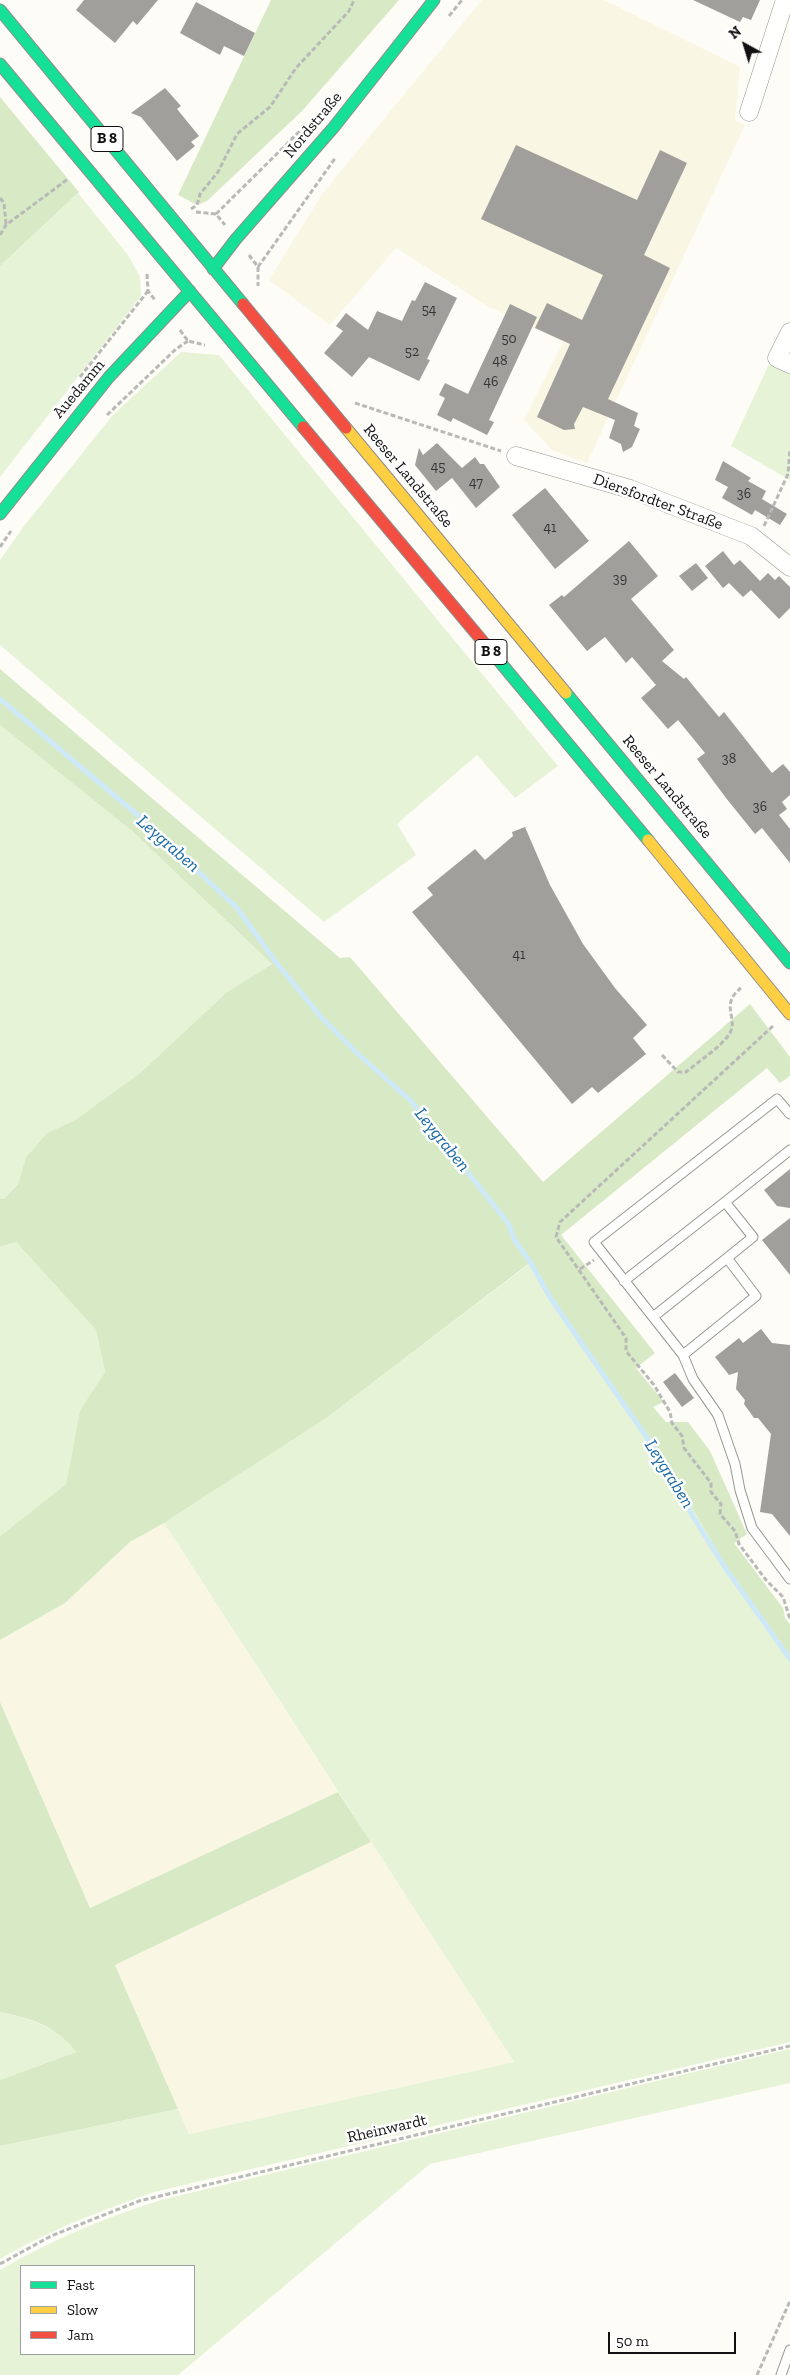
<!DOCTYPE html>
<meta charset="utf-8">
<style>
body{margin:0}
#map{position:relative;width:790px;height:2375px;overflow:hidden;background:#fdfcf7;font-family:"Zilla Slab",serif}
canvas{display:block}
.legend{position:absolute;left:20px;top:2265px;width:175px;height:90px;box-sizing:border-box;background:#fff;border:1px solid #a0a0a0;margin:0;padding:6px 9px;list-style:none;font-size:15px;color:#111}
.legend li{display:flex;align-items:center;gap:10px;height:25px}
.legend b{width:25px;border:1px solid #a0a0a0}
.north{position:absolute;left:720px;top:20px;width:50px;height:50px;-webkit-text-stroke:4px #fff;paint-order:stroke;rotate:321deg;font-size:14px;font-weight:700;line-height:20px;text-align:center;color:#111}
.north::after{content:'';display:block;margin:auto;width:18px;height:22px;background:#111;clip-path:polygon(50% 0,100% 100%,50% 72%,0 100%)}
.scale{position:absolute;left:608px;top:2332px;width:128px;height:22px;box-sizing:border-box;border:2px solid #111;border-top:0;padding-left:6px;font-size:15px;line-height:18px;white-space:nowrap;color:#111;-webkit-text-stroke:4px #fff;paint-order:stroke}
</style>
<div id="map">
<canvas width="790" height="2375"></canvas>
<ul class="legend">
<li><b style="height:6px;background:#16e098"></b>Fast</li>
<li><b style="height:6px;background:#ffcf43"></b>Slow</li>
<li><b style="height:6px;background:#f24e42"></b>Jam</li>
</ul>
<div class="north">N</div>
<div class="scale">50 m</div>
</div>
<script>
const context = document.querySelector('canvas').getContext('2d');
context.lineJoin = 'round';
function fill(path, color) { context.fillStyle = color; context.fill(path, 'evenodd'); }
function trace(path, color, width, dash) { context.strokeStyle = color; context.lineWidth = width; context.lineCap = dash ? 'butt' : 'round'; context.setLineDash(dash || []); context.stroke(path); }
function label(font, color, halo, rows, align = 'center') {
  context.font = font + ' "Zilla Slab",serif'; context.lineWidth = 5; context.setLineDash([]); context.textBaseline = 'middle'; context.strokeStyle = halo; context.fillStyle = color; for (const [text, x, y, turn = 0] of rows) {
    context.save(); context.translate(x, y); context.rotate((+turn || 0) * Math.PI / 180); context.textAlign = isNaN(turn) ? turn : align; if (halo) context.strokeText(text, 0, 0); context.fillText(text, 0, 0); context.restore();
  }
}
fill(new Path2D(`
 M 482,0 L 604,0 L 740,67 L 735,120 L 745,125 L 587,463 L 552,450 L 524,420 L 563,342 L 489,307 L 396,248 L 330,325 L 269,280 L 322,194 Z
 M 164,1523 L 338,1792 L 90,1908 L 0,1702 L 0,1640 L 65,1603 L 130,1542 Z
 M 371,1842 L 514,2062 L 189,2134 L 115,1965 Z`), '#f9f7e4');
fill(new Path2D(`
 M 78,193 L 128,255 L 140,277 L 141,296 L 0,477 L 0,266 Z
 M 181,352 L 219,355 L 558,766 L 515,798 L 477,755 L 397,824 L 416,855 L 324,922 L 0,645 L 0,560 L 24,526 L 112,416 Z
 M 770,362 L 790,371 L 790,480 L 731,446 Z
 M 0,725 L 132,831 L 272,964 L 227,992 L 140,1073 L 75,1120 L 47,1133 L 26,1157 L 18,1184 L 4,1199 L 0,1199 Z
 M 16,1242 L 96,1330 L 105,1372 L 80,1410 L 66,1484 L 0,1536 L 0,1247 Z
 M 532,1262 L 551,1295 L 665,1462 L 726,1566 L 790,1656 L 790,2042 L 154,2192 C 100,2211 49,2230 0,2259 L 0,2146 L 178,2109 L 189,2134 L 514,2062 L 164,1523 L 325,1419 Z
 M 0,2012 C 32,2019 55,2026 76,2052 L 0,2080 Z
 M 790,2049 L 790,2083 L 430,2164 L 178,2375 L 0,2375 L 0,2270 C 51,2240 104,2218 161,2200 ZM 21,2266 L 194,2266 L 194,2354 L 21,2354 Z`), '#e7f3d7');
fill(new Path2D(`
 M 271,0 L 399,0 L 302,111 L 207,201 L 197,205 L 178,195 Z
 M 0,97 L 79,192 L 0,266 Z
 M 0,669 L 340,958 L 350,957 L 543,1182 L 750,1004 L 790,1057 L 790,1076 L 780,1083 L 767,1068 L 561,1235 L 655,1353 L 636,1368 L 664,1402 L 653,1407 L 666,1422 L 688,1422 L 710,1451 L 747,1534 L 734,1543 L 783,1608 L 785,1618 L 790,1624 L 790,1656 L 726,1566 L 665,1462 L 551,1295 L 531,1262 L 325,1419 L 164,1523 L 130,1542 L 65,1603 L 0,1640 L 0,1536 L 66,1484 L 80,1410 L 105,1372 L 96,1330 L 16,1242 L 0,1247 L 0,1199 L 4,1199 L 18,1184 L 26,1157 L 47,1133 L 75,1120 L 140,1073 L 227,992 L 272,964 L 132,831 L 0,725 Z
 M 0,1702 L 90,1908 L 338,1792 L 371,1842 L 115,1965 L 178,2109 L 0,2146 L 0,2080 L 76,2052 C 56,2026 31,2018 0,2012 Z`), '#d8eac5');
trace(new Path2D(`
 M 0,699 L 140,817 L 237,908 L 275,961 L 321,1017 L 357,1053 L 411,1101 L 508,1223 L 515,1241 L 529,1260 L 551,1299 L 665,1464 L 692,1515 L 724,1566 L 790,1659`), '#cde8f7', 5);
fill(new Path2D(`
 M 84,0 L 158,0 L 137,25 L 133,21 L 115,43 L 76,10 Z
 M 693,0 L 760,0 L 751,20 L 743,17 L 740,22 Z
 M 196,2 L 255,33 L 244,56 L 224,46 L 220,55 L 180,33 Z
 M 165,88 L 181,106 L 177,109 L 199,136 L 191,142 L 195,146 L 177,161 L 141,117 L 131,113 Z
 M 516,145 L 637,200 L 660,150 L 687,163 L 644,255 L 670,268 L 608,399 L 638,413 L 634,426 L 640,429 L 632,447 L 623,452 L 621,444 L 609,438 L 615,420 L 583,407 L 574,424 L 575,429 L 564,430 L 537,417 L 570,344 L 535,328 L 547,303 L 582,320 L 603,275 L 481,219 Z
 M 425,282 L 457,298 L 427,359 L 430,360 L 419,381 L 369,357 L 352,377 L 324,353 L 343,331 L 336,326 L 346,313 L 368,330 L 377,311 L 402,321 L 412,300 L 415,301 Z
 M 510,304 L 537,317 L 489,420 L 494,422 L 487,435 L 453,418 L 451,422 L 437,415 L 445,398 L 439,395 L 445,383 L 468,394 Z
 M 437,443 L 462,468 L 475,457 L 480,464 L 484,464 L 500,487 L 476,508 L 452,478 L 436,491 L 415,465 L 419,448 L 423,455 Z
 M 723,461 L 751,478 L 748,481 L 766,491 L 762,499 L 787,514 L 780,525 L 755,510 L 752,515 L 722,498 L 728,487 L 715,480 Z
 M 545,488 L 589,541 L 555,569 L 512,515 Z
 M 629,541 L 658,576 L 631,599 L 674,650 L 662,661 L 684,679 L 686,677 L 719,717 L 724,712 L 772,773 L 783,764 L 790,772 L 790,795 L 782,802 L 787,809 L 779,815 L 790,829 L 790,863 L 762,828 L 755,834 L 726,798 L 697,759 L 705,753 L 678,720 L 668,729 L 641,698 L 656,685 L 632,657 L 626,663 L 605,637 L 587,651 L 549,605 L 562,595 L 564,597 Z
 M 723,551 L 734,565 L 740,560 L 760,581 L 768,573 L 775,580 L 779,576 L 790,587 L 790,608 L 779,619 L 751,590 L 743,597 L 729,583 L 723,588 L 705,566 Z
 M 696,563 L 708,578 L 692,591 L 679,576 Z
 M 525,827 L 550,885 L 583,944 L 615,988 L 647,1025 L 633,1038 L 646,1054 L 598,1093 L 592,1087 L 572,1104 L 412,912 L 433,895 L 427,888 L 475,849 L 485,860 L 513,836 L 512,832 Z
 M 790,1169 L 790,1208 L 777,1206 L 764,1190 Z
 M 790,1218 L 790,1275 L 762,1240 Z
 M 761,1329 L 772,1343 L 790,1345 L 790,1536 L 772,1514 L 760,1512 L 771,1434 L 758,1418 L 754,1418 L 744,1404 L 745,1400 L 736,1389 L 738,1372 L 729,1375 L 715,1357 L 739,1338 L 743,1343 Z
 M 675,1373 L 694,1398 L 682,1407 L 663,1382 Z`), '#a19f9c');
const lane = new Path2D(`
 M 725,1202 L 790,1150
 M 624,1281 L 725,1202 L 753,1237 L 727,1258
 M 653,1317 L 727,1258 L 756,1296 L 683,1355 L 693,1379 L 718,1415 L 735,1464 L 740,1490 L 752,1528 L 790,1579
 M 683,1355 L 594,1242 L 777,1099 L 790,1114
 M 781,2375 L 790,2350`);
const street = new Path2D(`
 M 749,112 L 785,0
 M 790,332 L 777,358 L 790,364
 M 516,456 L 630,489 L 751,536 L 790,567`);
const fast = new Path2D(`
 M 0,10 L 243,304
 M 0,64 L 303,427
 M 213,269 L 236,239 L 334,127 L 434,0
 M 0,514 L 109,377 L 190,291
 M 495,656 L 648,840
 M 566,693 L 790,963`);
const slow = new Path2D(`
 M 346,428 L 566,693
 M 648,840 L 790,1014`);
const jam = new Path2D(`
 M 243,304 L 346,428
 M 303,427 L 495,656`);
trace(lane, '#979795', 11);
trace(street, '#979795', 19);
trace(fast, '#8e8d8b', 13);
trace(slow, '#8e8d8b', 13);
trace(jam, '#8e8d8b', 13);
trace(new Path2D(`
 M 449,16 L 462,0
 M 0,198 L 4,203 L 6,224
 M 191,209 L 197,205 L 200,194 L 218,172 L 237,134 L 270,107 L 296,68 L 349,11 L 354,0
 M 196,212 L 216,214 L 225,225
 M 216,214 L 306,125
 M 0,235 L 6,225 L 68,179
 M 249,255 L 258,267 L 258,286
 M 258,267 L 336,157
 M 147,274 L 148,291 L 155,300
 M 180,330 L 188,341 L 205,345
 M 80,377 L 148,291
 M 355,403 L 501,451
 M 107,415 L 176,349 L 188,341
 M 764,526 L 788,474 L 790,450
 M 0,547 L 11,531
 M 773,1026 L 560,1222 L 556,1237 L 626,1338 L 626,1351 L 654,1385 L 670,1412 L 672,1423 L 682,1436 L 684,1448 L 711,1483 L 711,1492 L 721,1504 L 720,1514 L 735,1531 L 739,1544 L 766,1580 L 783,1597 L 790,1619
 M 662,1055 L 678,1072 L 686,1072 C 699,1061 717,1050 728,1036 C 741,1019 718,1006 741,988
 M 580,1269 L 594,1260
 M 0,2264 L 51,2236 L 139,2201 L 790,2046
 M 757,2375 L 790,2301`), '#b9b9b8', 3, [5, 2.5]);
trace(lane, '#fffffe', 9);
trace(street, '#fffffe', 18);
trace(fast, '#16e098', 11);
trace(slow, '#ffcf43', 11);
trace(jam, '#f24e42', 11);
label('14px', '#353434', null, [
 ["54",429,310],
 ["50",509,339],
 ["52",412,352],
 ["48",500,361],
 ["46",491,382],
 ["45",438,467],
 ["47",476,483],
 ["36",744,494],
 ["41",550,528],
 ["39",620,579],
 ["38",729,759],
 ["36",760,807],
 ["41",519,955]
]);
for (const [x, y, w] of [
 [107,139,32],
 [491,652,32]
]) { const box = new Path2D(); box.roundRect(x - w / 2, y - 12.5, w, 25, 4); context.fillStyle = '#fff'; context.fill(box); trace(box, '#111', 1); }
label('bold 15px', '#111', null, [
 ["B 8",107,139],
 ["B 8",491,652]
]);
label('16px', '#111', '#fff', [
 ["Nordstraße",313,125,-50],
 ["Auedamm",79,389,-50],
 ["Reeser Landstraße",408,476,50],
 ["Diersfordter Straße",658,502,20],
 ["Reeser Landstraße",667,787,50],
 ["Rheinwardt",387,2129,-13]
]);
label('italic 18px', '#1768a6', '#fff', [
 ["Leygraben",168,844,41],
 ["Leygraben",442,1140,51],
 ["Leygraben",669,1474,58]
]);
</script>
